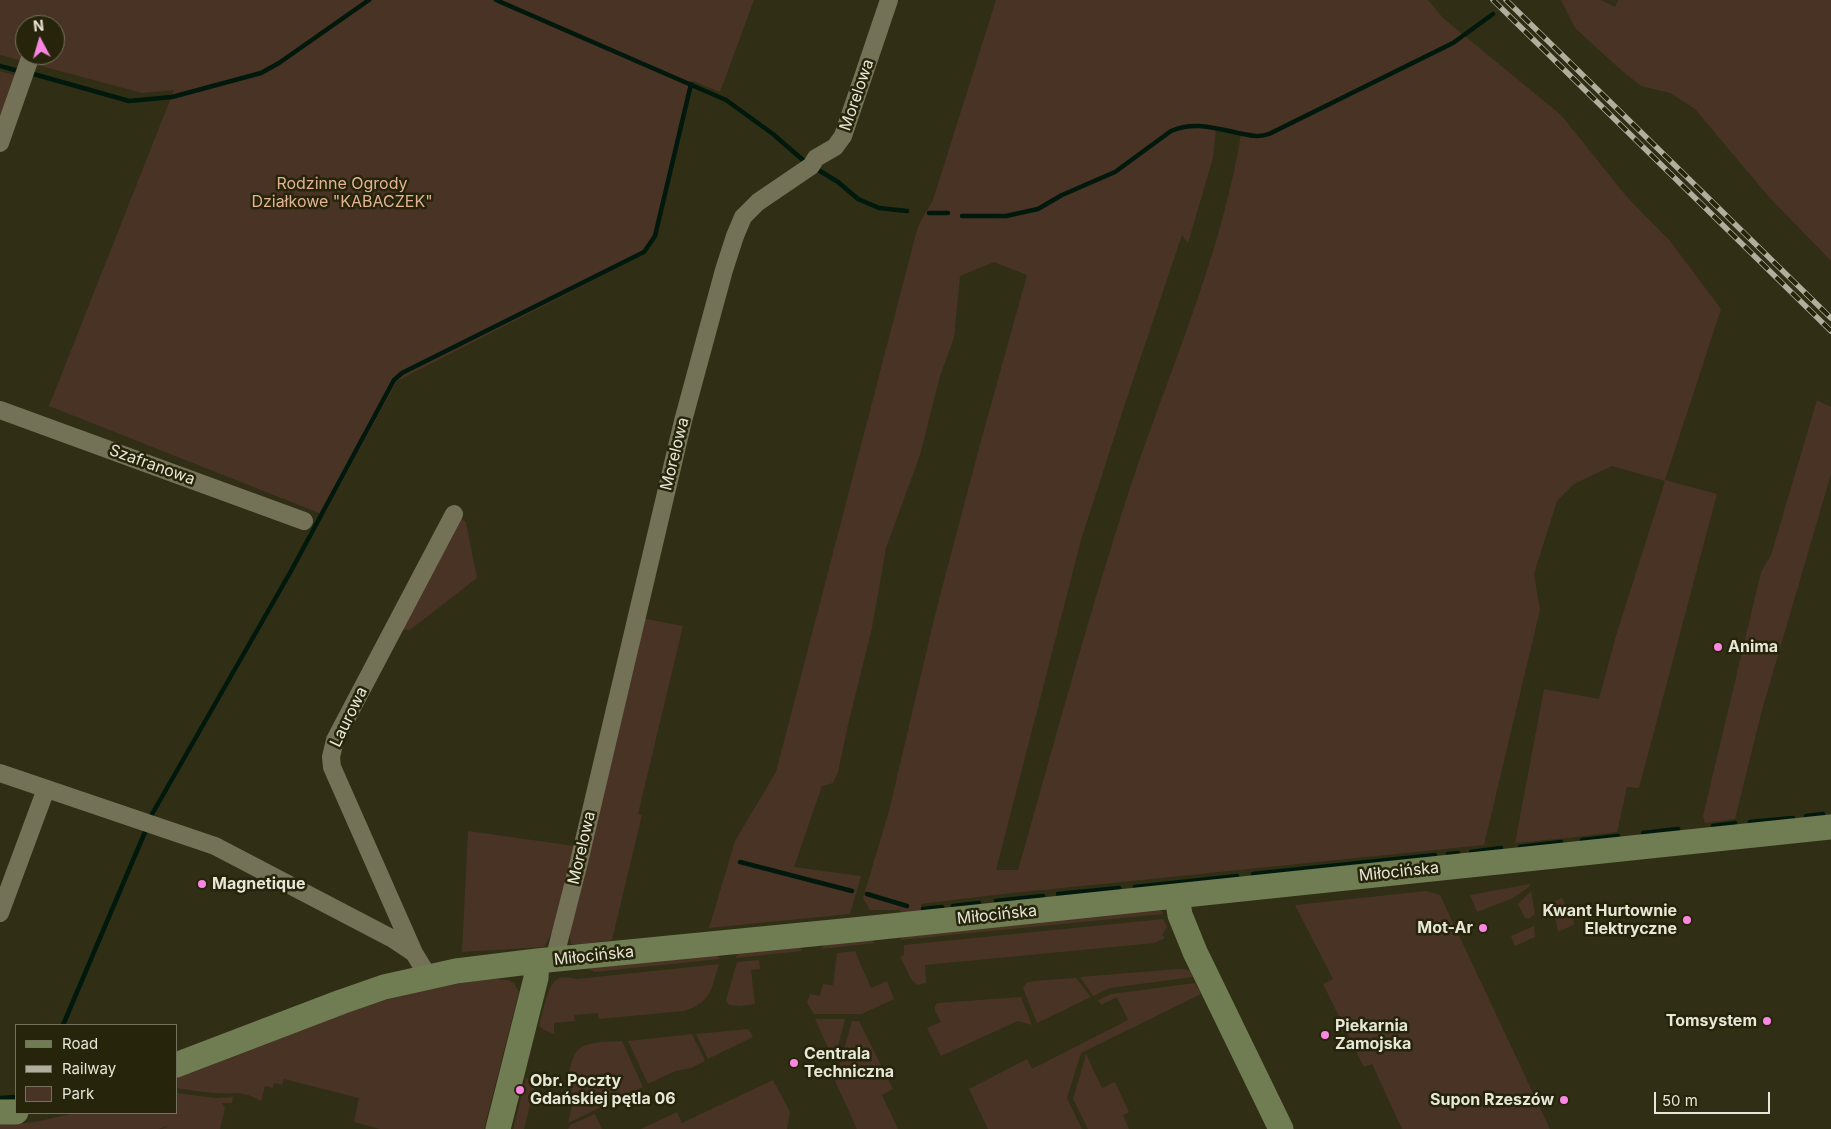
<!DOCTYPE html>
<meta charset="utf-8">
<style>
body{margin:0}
#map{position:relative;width:1831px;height:1129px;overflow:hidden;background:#302e15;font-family:Inter,sans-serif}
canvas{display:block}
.legend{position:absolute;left:15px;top:1024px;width:162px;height:90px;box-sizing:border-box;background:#26240a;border:1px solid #73725c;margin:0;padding:6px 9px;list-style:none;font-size:15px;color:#e7e7d7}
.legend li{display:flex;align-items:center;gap:10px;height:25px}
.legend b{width:25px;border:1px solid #73725c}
.north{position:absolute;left:15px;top:15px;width:50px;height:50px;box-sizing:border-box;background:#26240a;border:1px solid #73725c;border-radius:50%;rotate:354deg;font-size:14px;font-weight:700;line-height:20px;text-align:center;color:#e7e7d7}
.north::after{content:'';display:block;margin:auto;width:18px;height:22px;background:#fc86e4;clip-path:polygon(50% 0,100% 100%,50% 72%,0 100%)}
.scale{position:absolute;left:1654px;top:1092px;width:116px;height:22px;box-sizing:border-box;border:2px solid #e7e7d7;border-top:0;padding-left:6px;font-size:15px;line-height:18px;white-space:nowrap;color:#e7e7d7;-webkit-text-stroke:4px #26240a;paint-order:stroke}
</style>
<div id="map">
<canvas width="1831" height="1129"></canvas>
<ul class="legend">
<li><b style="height:6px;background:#707c51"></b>Road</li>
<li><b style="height:6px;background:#b0af9d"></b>Railway</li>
<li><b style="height:14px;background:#493325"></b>Park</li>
</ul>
<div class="north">N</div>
<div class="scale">50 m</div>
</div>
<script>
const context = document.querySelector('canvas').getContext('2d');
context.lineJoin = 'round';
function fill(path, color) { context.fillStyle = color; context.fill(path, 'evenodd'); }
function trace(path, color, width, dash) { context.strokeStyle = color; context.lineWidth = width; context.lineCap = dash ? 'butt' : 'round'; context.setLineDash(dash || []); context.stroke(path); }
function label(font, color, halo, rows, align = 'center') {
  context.font = font + ' Inter,sans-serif'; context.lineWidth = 5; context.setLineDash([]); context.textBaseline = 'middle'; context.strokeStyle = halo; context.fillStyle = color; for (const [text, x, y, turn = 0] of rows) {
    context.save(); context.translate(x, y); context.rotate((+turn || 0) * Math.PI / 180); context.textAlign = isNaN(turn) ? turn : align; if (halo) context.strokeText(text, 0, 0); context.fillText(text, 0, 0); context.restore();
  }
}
fill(new Path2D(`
 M 0,0 L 754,0 L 720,92 L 693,81 L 657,236 L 645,254 L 397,381 L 324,515 L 49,406 L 174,90 L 142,93 L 0,55 ZM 25,25 L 55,25 L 55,55 L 25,55 Z
 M 996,0 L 1428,0 L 1443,18 L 1561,115 L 1627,197 L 1670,241 L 1721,309 L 1665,480 L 1717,494 L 1639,788 L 1627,787 L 1617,832 L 1568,838 L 1515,843 L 1544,689 L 1599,699 L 1615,639 L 1665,481 L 1612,466 L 1574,484 L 1557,501 L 1534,574 L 1540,610 L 1484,845 L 994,895 L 921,904 L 922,912 L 905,914 L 899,910 L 870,910 L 863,898 L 889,811 L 935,615 L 979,448 L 1027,275 L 994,262 L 960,276 L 954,338 L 940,376 L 920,455 L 886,548 L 872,628 L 848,725 L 838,772 L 833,783 L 822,786 L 794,867 L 861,876 L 850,914 L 709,928 L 735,841 L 776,772 L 918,226 L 933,200 ZM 1216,129 L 1241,134 C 1221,258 1168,373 1129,491 C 1088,616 1054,744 1018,870 L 996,870 L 1081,540 L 1124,407 L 1182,235 L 1188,243 L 1213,158 Z
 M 1561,0 L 1601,0 L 1615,7 L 1618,0 L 1831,0 L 1831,261 L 1768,196 L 1695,109 L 1670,93 L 1641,86 L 1621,70 L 1575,28 Z
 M 0,71 L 17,76 L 0,122 Z
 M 1817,400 L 1831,407 L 1831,474 L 1762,710 L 1735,819 L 1705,823 L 1703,816 L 1761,572 L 1771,555 Z
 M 458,517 L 466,522 L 477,578 L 410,630 L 394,629 Z
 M 641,618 L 683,626 L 638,814 L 642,815 L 612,940 L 578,945 L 571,944 L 569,930 Z
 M 468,831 L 575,846 L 556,925 L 544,947 L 462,952 Z
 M 1530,884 L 1530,886 L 1513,898 L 1477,912 L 1470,895 Z
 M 1426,891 L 1440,895 L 1550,1129 L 1402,1129 L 1372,1064 L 1364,1067 L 1323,984 L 1333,979 L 1295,905 Z
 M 1531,891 L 1535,914 L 1530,918 L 1525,918 L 1518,904 Z
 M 1562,898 L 1575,924 L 1558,932 L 1552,902 Z
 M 1157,909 L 1162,911 L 1163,914 L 900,940 L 902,937 Z
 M 1163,919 L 1167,927 L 1162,935 L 1165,938 L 1155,943 L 925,965 L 926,983 L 917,985 L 911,979 L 900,957 L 904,955 L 904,945 Z
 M 1534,926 L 1535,937 L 1515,946 L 1511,936 Z
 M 869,938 L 875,943 L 821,949 L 825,944 Z
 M 800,947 L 802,951 L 735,958 L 741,949 Z
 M 855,951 L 871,988 L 887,981 L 894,999 L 862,1014 L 814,1014 L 807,1003 L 810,994 L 820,996 L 823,984 L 833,985 L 837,953 Z
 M 714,952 L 720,959 L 594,972 L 588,968 Z
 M 759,960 L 760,969 L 751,970 L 755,1004 L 739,1006 L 729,1005 L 726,1000 L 737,962 Z
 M 719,964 C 711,989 712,1002 684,1011 L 599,1019 L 598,1013 L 574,1015 L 575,1021 L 554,1023 L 554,1034 L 544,1030 L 539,1026 C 543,1014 547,981 560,978 C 565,977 572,978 577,979 Z
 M 1178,969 L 1190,970 L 1193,977 L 1110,988 L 1093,996 L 1080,977 Z
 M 1076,978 L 1091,997 L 1037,1023 L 1023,988 L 1026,983 L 1033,981 Z
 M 495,979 L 507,980 L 514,983 L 519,992 L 484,1129 L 380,1129 L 354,1122 L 359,1098 L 284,1079 L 282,1085 L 274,1083 L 273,1088 L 265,1086 L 261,1101 C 240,1089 237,1095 216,1093 C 202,1092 189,1090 176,1088 L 176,1078 C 255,1047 337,1010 419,991 C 444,985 469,982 495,979 Z
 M 1195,983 L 1201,994 L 1081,1053 L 1067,1098 L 1082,1129 L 988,1129 L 969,1089 L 1027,1059 L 1032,1069 L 1128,1020 L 1117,997 L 1101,1005 L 1098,1000 L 1111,994 Z
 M 1021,997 L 1032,1025 L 1018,1021 L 941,1056 L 927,1028 L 941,1022 L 935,1011 L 935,1006 L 937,1003 Z
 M 815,1019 L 845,1019 L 834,1061 Z
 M 852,1021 L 859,1021 L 893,1089 L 882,1095 L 898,1129 L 857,1129 L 835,1081 Z
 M 748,1029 L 753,1037 L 708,1059 L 696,1034 Z
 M 692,1034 L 705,1061 L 691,1068 L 675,1071 L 648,1084 L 628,1041 Z
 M 622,1041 L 643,1087 L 568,1123 L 573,1101 L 570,1100 L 572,1078 L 568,1077 C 570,1070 571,1061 575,1054 C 582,1040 608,1042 622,1041 Z
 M 1086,1054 L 1102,1088 L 1115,1082 L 1129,1112 L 1123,1115 L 1129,1129 L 1088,1129 L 1073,1099 Z
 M 526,1078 L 536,1081 L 524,1129 L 513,1129 Z
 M 773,1080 L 790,1112 L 787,1129 L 641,1129 L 677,1112 L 682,1123 Z
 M 176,1093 L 217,1098 L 233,1097 L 232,1103 L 222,1103 L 225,1108 L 220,1129 L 162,1129 L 171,1125 L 159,1129 L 0,1129 L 0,1125 L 35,1122 L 75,1113 L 176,1113 Z
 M 595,1114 L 602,1129 L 568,1129 L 570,1125 Z`), '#493325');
trace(new Path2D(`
 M 496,0 L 726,100 L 773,134 L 804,161
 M 0,66 L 22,72
 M 30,73 L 129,101 L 172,97 L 261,73 L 279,63 L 369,0
 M 820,171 L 838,182 L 858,199 L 879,208 L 907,211
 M 929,213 L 948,213
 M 962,216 L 1006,216 L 1038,209 L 1062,195 L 1115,172 L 1171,131 C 1194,121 1214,128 1238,133 C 1249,135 1258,138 1269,134 L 1453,43 L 1493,14
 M 151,816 L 291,571 L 394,380 L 402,373 L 644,252 L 655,236 L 691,84
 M 1806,816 L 1823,814
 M 1750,822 L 1793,818
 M 1713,826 L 1735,823
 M 1643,833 L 1678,829
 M 1582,840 L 1618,836
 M 1520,847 L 1561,842
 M 1471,852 L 1501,848
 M 1448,854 L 1458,853
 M 740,862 L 852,891
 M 1253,874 L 1435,855
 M 1135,887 L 1237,876
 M 867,894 L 907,906
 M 1058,894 L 1119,888
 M 996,901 L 1043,896
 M 953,906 L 979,903
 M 923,909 L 942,907
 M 63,1025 L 145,832
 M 0,1098 L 16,1097`), '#01190c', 4.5);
trace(new Path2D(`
 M 0,143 L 30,58
 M 0,410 L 304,521
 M 0,773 L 215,846 L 393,939 L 414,953 L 428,976
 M 0,913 L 46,789
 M 414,953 L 332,767 L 331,757 L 335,740 L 454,514
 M 554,960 L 578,866 L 683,421 L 724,270 L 735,236 L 743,217 L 758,202 L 811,166 L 816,158 L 835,147 L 843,136 L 889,0`), '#737256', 18);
trace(new Path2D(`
 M 1177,896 L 1180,915 L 1195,952 L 1281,1129
 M 176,1065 L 341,1002 L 384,987 L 456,971 L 537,961 L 853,930 L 1831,827
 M 0,1112 L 16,1112
 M 498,1129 L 536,978 L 537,961`), '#707c51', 25);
const rail = new Path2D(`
 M 1493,0 L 1831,331
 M 1506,0 L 1831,318`);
trace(rail, '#b0af9d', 5.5);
trace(rail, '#26240a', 4, [11]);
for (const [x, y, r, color] of [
 [1718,647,5,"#fc86e4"],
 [202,884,5,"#fc86e4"],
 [1687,920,5,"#fc86e4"],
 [1483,928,5,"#fc86e4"],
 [1767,1021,5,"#fc86e4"],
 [1325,1035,5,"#fc86e4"],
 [794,1063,5,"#fc86e4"],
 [520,1090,5,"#fc86e4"],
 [1564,1100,5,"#fc86e4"]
]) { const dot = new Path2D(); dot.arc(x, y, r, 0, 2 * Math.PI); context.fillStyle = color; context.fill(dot); trace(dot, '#26240a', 2); }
label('16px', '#e7e7d7', '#26240a', [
 ["Morelowa",857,95,-71],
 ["Morelowa",675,454,-76],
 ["Szafranowa",152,465,20],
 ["Laurowa",349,717,-64],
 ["Morelowa",582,848,-77],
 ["Miłocińska",1399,872,-6],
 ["Miłocińska",997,915,-6],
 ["Miłocińska",594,956,-6]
]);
label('16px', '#e3b293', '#26240a', [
 ["Rodzinne Ogrody",342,184],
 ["Działkowe \"KABACZEK\"",342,202]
]);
label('bold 16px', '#e7e7d7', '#26240a', [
 ["Anima",1728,647],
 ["Magnetique",212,884],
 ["Kwant Hurtownie",1677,911,"right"],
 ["Elektryczne",1677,929,"right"],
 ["Mot-Ar",1473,928,"right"],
 ["Tomsystem",1757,1021,"right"],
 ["Piekarnia",1335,1026],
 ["Zamojska",1335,1044],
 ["Centrala",804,1054],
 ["Techniczna",804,1072],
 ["Obr. Poczty",530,1081],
 ["Gdańskiej pętla 06",530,1099],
 ["Supon Rzeszów",1554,1100,"right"]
], 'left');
</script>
